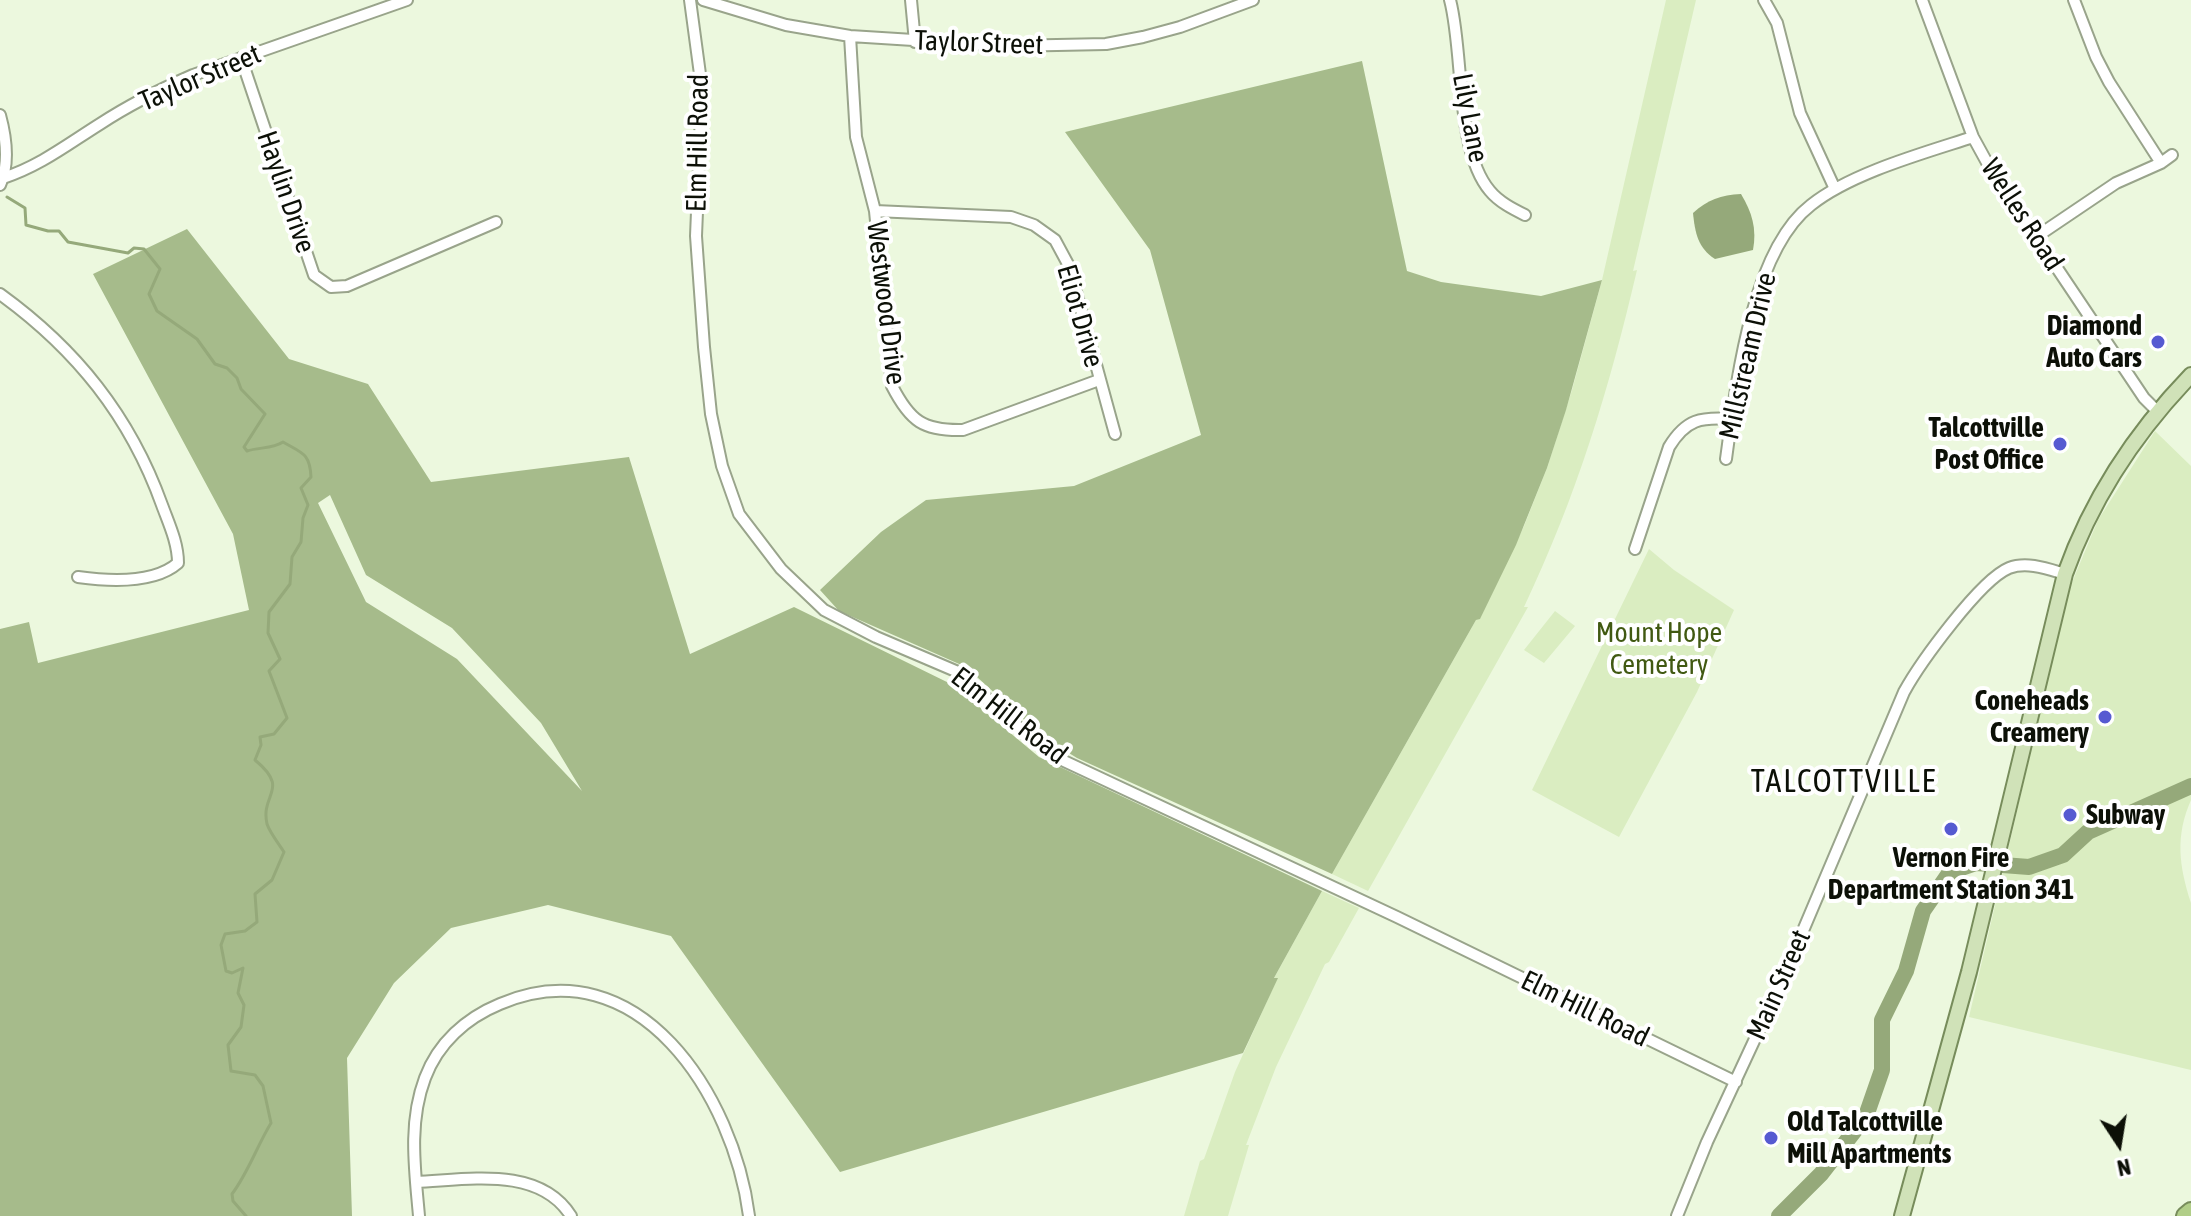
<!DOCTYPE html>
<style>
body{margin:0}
#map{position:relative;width:2191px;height:1216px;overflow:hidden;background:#ecf8de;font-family:"Asap Condensed",sans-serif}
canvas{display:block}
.north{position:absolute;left:2079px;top:1104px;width:80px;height:80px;-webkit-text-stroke:6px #fff;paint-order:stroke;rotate:168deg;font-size:22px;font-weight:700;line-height:32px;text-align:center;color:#0c1007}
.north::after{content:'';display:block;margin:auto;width:28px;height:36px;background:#0c1007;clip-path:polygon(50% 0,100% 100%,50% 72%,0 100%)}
</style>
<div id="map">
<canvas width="2191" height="1216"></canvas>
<div class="north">N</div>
</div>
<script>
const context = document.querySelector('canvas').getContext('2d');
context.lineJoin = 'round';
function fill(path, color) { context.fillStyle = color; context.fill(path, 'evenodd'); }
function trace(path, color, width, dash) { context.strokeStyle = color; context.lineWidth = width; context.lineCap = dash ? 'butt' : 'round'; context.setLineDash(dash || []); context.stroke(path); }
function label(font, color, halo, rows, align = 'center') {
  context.font = font + ' "Asap Condensed",sans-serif'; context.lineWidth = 8; context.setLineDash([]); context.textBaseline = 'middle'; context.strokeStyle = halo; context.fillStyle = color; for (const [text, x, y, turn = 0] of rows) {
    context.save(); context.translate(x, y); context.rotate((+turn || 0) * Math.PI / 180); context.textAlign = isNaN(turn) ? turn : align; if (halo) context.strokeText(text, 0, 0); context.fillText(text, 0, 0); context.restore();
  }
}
fill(new Path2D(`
 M 1666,0 L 1696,0 L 1633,271 L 1637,270 C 1609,390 1577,495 1524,607 L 1528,607 L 1368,891 L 1332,874 L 1476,620 L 1480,618 L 1524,526 L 1547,468 L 1572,390 L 1602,280 Z
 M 2155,431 L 2191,466 L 2191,800 C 2175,836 2179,866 2191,903 L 2191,1070 L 1969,1017 L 2068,592 L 2098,520 Z
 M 1649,549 L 1674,570 L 1734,610 L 1697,692 L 1619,837 L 1532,790 Z
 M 1555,611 L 1575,626 L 1544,663 L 1524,650 Z
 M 1322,891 L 1359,908 L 1329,962 L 1325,964 L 1276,1067 L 1246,1145 L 1249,1145 L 1228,1216 L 1184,1216 L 1200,1161 L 1204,1159 L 1235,1072 L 1277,979 L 1273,980 Z`), '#daedc1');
fill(new Path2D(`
 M 1362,61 L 1407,271 L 1441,282 L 1541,296 L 1602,280 L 1566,410 L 1547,468 L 1516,545 L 1480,619 L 1476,620 L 1332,874 L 1077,758 L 1043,737 L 966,667 L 839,611 L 820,590 L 881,532 L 926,500 L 1074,486 L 1201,435 L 1150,250 L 1065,132 Z
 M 187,229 L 289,359 L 368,384 L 431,482 L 629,457 L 690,654 L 794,607 L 953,685 L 1039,757 L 1322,891 L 1274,978 L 1278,978 L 1243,1053 L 840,1172 L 671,936 L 548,905 L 451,928 L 394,983 L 347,1058 L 352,1216 L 0,1216 L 0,629 L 29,622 L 38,663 L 249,610 L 233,534 L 93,274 ZM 330,495 L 366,575 L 452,628 L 541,723 L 582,791 L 457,659 L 366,602 L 318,503 Z`), '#a6bb8b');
fill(new Path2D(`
 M 1741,194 C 1752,212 1757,229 1753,250 L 1715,259 C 1698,248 1695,233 1693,213 C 1707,200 1721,195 1741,194 Z`), '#95a97a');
trace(new Path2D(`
 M 7,197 L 25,208 L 26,225 L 48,231 L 59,231 L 68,242 L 128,253 L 134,248 L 144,249 L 160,269 L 149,294 L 157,311 L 197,339 L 215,364 L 227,368 L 237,378 L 241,389 L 265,414 L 244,447 L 247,451 C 259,447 273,449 283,442 C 302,453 310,453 311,477 L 301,488 L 308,505 L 303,518 L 301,542 L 292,557 L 290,584 L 269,612 L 268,633 L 280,659 L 269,671 L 287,718 L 274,734 L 260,737 L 261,745 L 255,760 C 291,790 260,793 267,824 C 270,833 279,844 284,852 L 272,880 L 255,894 L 257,922 L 245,931 L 225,934 L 221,945 L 226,971 L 232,973 L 243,968 L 238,993 L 244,1005 L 241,1027 L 228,1045 L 231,1071 L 255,1075 L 263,1086 L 271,1123 C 257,1146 248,1173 232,1194 L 233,1201 L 246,1216`), '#95a97a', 3);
trace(new Path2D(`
 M 1779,1216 L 1821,1174 L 1866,1116 L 1882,1070 L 1882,1020 L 1906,971 L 1923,911 L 1950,872 L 1976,863 L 2029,867 L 2063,855 L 2088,832 L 2191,786`), '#95a97a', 16);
const minor = new Path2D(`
 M 690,0 L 702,89 L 696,236 L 704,347 L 711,414 L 722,466 L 739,514 L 781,569 L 824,610 L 876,637 L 958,672 L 1026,734 L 1064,761 L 1397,917 L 1736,1082
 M 703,0 L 786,25 L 850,36 L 1008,46 L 1106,44 L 1143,37 L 1180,27 L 1253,0
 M 911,0 L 915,42
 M 1450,0 C 1464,52 1455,150 1490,191 C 1499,202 1513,209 1525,215
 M 1764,0 L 1777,23 L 1800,113 L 1835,189
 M 1922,0 L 1973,137 L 1990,168 L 2144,398 L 2157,411
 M 2074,0 L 2096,57 L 2109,82 L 2161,163
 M 850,36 L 856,137 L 875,211 L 892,386 C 910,421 923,431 963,430 L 1099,380
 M 241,58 L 314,275 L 331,287 L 347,286 L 496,222
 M 0,115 C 6,137 10,163 0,185
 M 3,178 C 40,166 68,144 100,124 C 129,105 161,89 193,75 L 407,0
 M 875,211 L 1011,217 L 1034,225 L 1055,240 L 1069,266 L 1115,434
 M 2036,237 L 2116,183 L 2161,163 L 2172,155
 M 0,294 C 76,349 130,416 162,505 C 169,524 178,543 178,563 C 154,584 107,581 78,577
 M 1726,459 C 1736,386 1751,251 1811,205 C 1851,173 1924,153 1973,137
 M 1635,549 L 1669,447 C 1686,419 1701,417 1731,419
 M 416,1182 C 466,1180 539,1165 571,1216
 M 419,1216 C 415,1170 408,1123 425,1078 C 438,1043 466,1018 500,1004 C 639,945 734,1097 749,1216
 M 1677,1216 L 1707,1142 L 1780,985 L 1904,692 C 1920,663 1980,580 2009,568 C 2027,561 2048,569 2065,574`);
const major = new Path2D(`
 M 1902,1216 L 1969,972 L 2065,574 C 2092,498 2134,434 2191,375`);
const highway = new Path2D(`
 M 2185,1216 L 2191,1211`);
trace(minor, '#99a48b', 14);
trace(major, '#778c5b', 18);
trace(highway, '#778c5b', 20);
trace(minor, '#fff', 10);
trace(major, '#d0e2b8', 14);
trace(highway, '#b1ce88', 16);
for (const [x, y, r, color] of [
 [2158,342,8,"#565ad1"],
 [2060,444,8,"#565ad1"],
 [2105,717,8,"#565ad1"],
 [2070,815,8,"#565ad1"],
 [1951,829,8,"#565ad1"],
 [1771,1138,8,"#565ad1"]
]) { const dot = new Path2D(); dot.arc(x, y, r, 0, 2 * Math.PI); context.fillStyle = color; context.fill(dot); trace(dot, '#fff', 3); }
label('28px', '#0c1007', '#fff', [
 ["Taylor Street",979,43,2],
 ["Taylor Street",200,78,-23],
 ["Lily Lane",1470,118,79],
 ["Elm Hill Road",698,143,-89],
 ["Haylin Drive",286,192,71],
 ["Welles Road",2022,215,57],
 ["Westwood Drive",886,303,83],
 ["Eliot Drive",1080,316,74],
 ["Millstream Drive",1748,356,-77],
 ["Elm Hill Road",1009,716,38],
 ["Main Street",1779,985,-66],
 ["Elm Hill Road",1585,1009,26]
]);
label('bold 28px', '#0c1007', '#fff', [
 ["Diamond",2142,326],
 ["Auto Cars",2142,358],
 ["Talcottville",2044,428],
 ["Post Office",2044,460],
 ["Coneheads",2089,701],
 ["Creamery",2089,733],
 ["Subway",2086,815,"left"],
 ["Vernon Fire",1951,858,"center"],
 ["Department Station 341",1951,890,"center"],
 ["Old Talcottville",1787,1122,"left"],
 ["Mill Apartments",1787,1154,"left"]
], 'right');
label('28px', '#415912', '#fff', [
 ["Mount Hope",1659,633],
 ["Cemetery",1659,665]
]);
context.letterSpacing = '2px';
label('32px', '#0c1007', '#fff', [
 ["TALCOTTVILLE",1844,782]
]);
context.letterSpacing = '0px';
</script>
